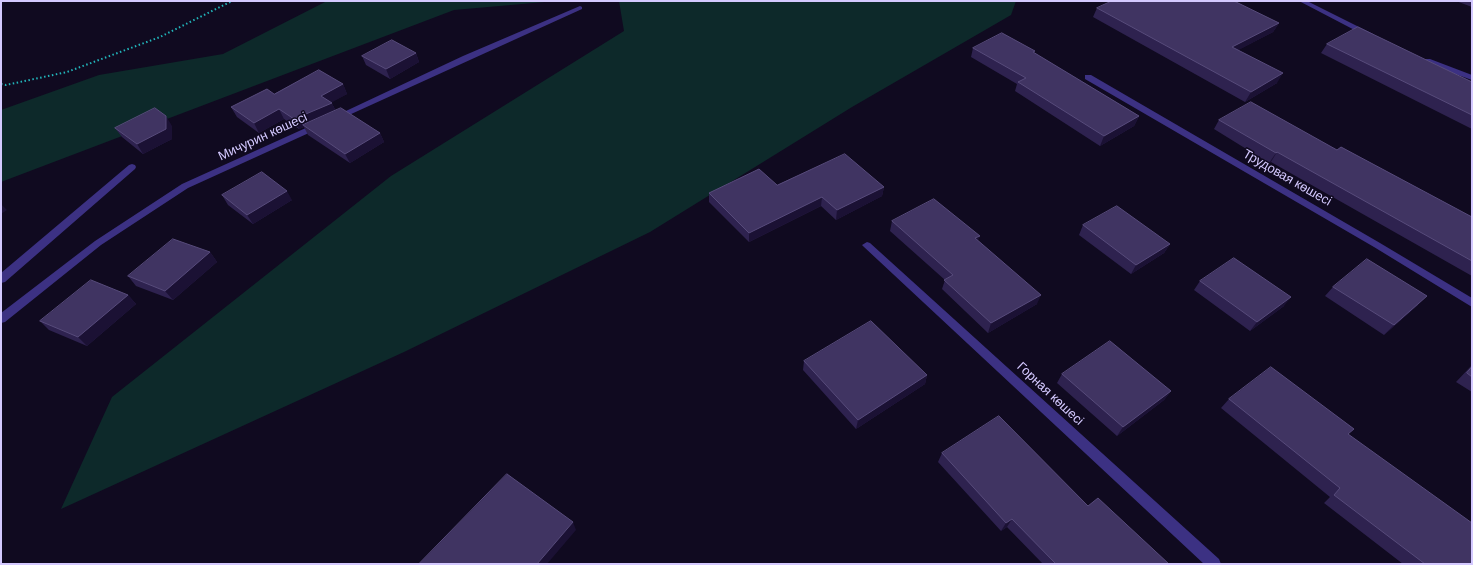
<!DOCTYPE html>
<meta charset="utf-8">
<style>
body{margin:0}
#map{position:relative;width:1473px;height:565px;overflow:hidden;background:#100a20;font-family:Helvetica,sans-serif}
canvas{display:block}
.frame{position:absolute;inset:0;border:2px solid #d4c9ff;pointer-events:none}
</style>
<div id="map">
<canvas width="1473" height="565"></canvas>
<div class="frame"></div>
</div>
<script>
const context = document.querySelector('canvas').getContext('2d');
context.lineJoin = 'round';
function fill(path, color) { context.fillStyle = color; context.fill(path, 'evenodd'); }
function trace(path, color, width, dash) { context.strokeStyle = color; context.lineWidth = width; context.lineCap = dash ? 'butt' : 'round'; context.setLineDash(dash || []); context.stroke(path); }
function label(font, color, halo, rows, align = 'center') {
  context.font = font + ' Helvetica,sans-serif'; context.lineWidth = 3; context.setLineDash([]); context.textBaseline = 'middle'; context.strokeStyle = halo; context.fillStyle = color; for (const [text, x, y, turn = 0] of rows) {
    context.save(); context.translate(x, y); context.rotate((+turn || 0) * Math.PI / 180); context.textAlign = isNaN(turn) ? turn : align; if (halo) context.strokeText(text, 0, 0); context.fillText(text, 0, 0); context.restore();
  }
}
fill(new Path2D(`
 M 327,1 L 556,1 L 454,10 L 1,182 L 1,110 L 99,75 L 223,54 Z
 M 619,1 L 1016,1 L 1011,15 L 852,107 L 650,232 L 404,352 L 61,509 L 112,397 L 391,176 L 624,31 Z`), '#0d292a');
trace(new Path2D(`
 M 1,84 L 6,85 L 67,72 L 160,37 L 232,1`), '#22b5ba', 2, [1.5, 2.5]);
fill(new Path2D(`
 M 1299,1 L 1307,1 L 1373,34 L 1369,36 L 1366,36 Z
 M 580,6 L 582,7 L 582,9 L 338,120 L 332,120 L 331,118 L 463,56 Z
 M 1424,59 L 1430,59 L 1472,75 L 1472,80 L 1424,63 Z
 M 1085,75 L 1091,75 L 1380,243 L 1472,298 L 1472,307 L 1374,247 L 1085,79 Z
 M 319,122 L 323,125 L 322,127 L 188,188 L 101,245 L 5,322 L 1,323 L 1,313 L 95,241 L 182,184 Z
 M 132,164 L 135,165 L 136,167 L 135,169 L 5,282 L 1,283 L 1,273 L 129,165 Z
 M 867,242 L 870,243 L 1219,559 L 1221,564 L 1204,564 L 864,247 L 862,245 Z`), '#3c3183');
fill(new Path2D(`
 M 1456,1 L 1472,1 L 1472,7 Z
 M 1097,8 L 1279,23 L 1273,32 L 1238,50 L 1277,83 L 1245,102 L 1093,17 Z
 M 1327,44 L 1472,82 L 1472,129 L 1321,53 Z
 M 973,48 L 1034,53 L 1139,116 L 1134,126 L 1100,146 L 1015,91 L 1017,84 L 971,57 Z
 M 416,53 L 419,62 L 390,79 L 366,65 L 362,56 Z
 M 343,84 L 347,94 L 331,102 L 336,111 L 380,133 L 384,142 L 350,163 L 308,135 L 304,127 L 299,129 L 284,119 L 259,133 L 237,117 L 231,107 L 274,94 Z
 M 1219,120 L 1337,150 L 1472,217 L 1472,276 L 1271,162 L 1269,163 L 1214,129 Z
 M 172,126 L 172,139 L 143,154 L 122,137 L 115,128 Z
 M 777,185 L 884,187 L 882,196 L 836,220 L 821,206 L 749,242 L 709,202 L 709,193 Z
 M 222,195 L 292,200 L 253,224 L 228,205 Z
 M 892,221 L 1037,304 L 988,333 L 942,289 L 945,280 L 890,231 Z
 M 1083,225 L 1170,244 L 1164,253 L 1131,274 L 1079,235 Z
 M 210,252 L 217,262 L 173,300 L 136,286 L 128,276 Z
 M 1200,281 L 1284,306 L 1250,331 L 1194,290 Z
 M 1333,287 L 1418,305 L 1384,335 L 1325,296 Z
 M 128,295 L 136,304 L 87,346 L 49,330 L 40,321 Z
 M 804,361 L 927,375 L 925,384 L 856,429 L 803,370 Z
 M 1472,365 L 1472,392 L 1456,382 Z
 M 1062,374 L 1171,391 L 1164,400 L 1117,436 L 1057,383 Z
 M 1229,399 L 1348,434 L 1470,564 L 1403,564 L 1324,503 L 1330,497 L 1221,408 Z
 M 942,453 L 1088,506 L 1169,564 L 1043,564 L 1007,527 L 1001,531 L 938,462 Z`), '#2e224f');
fill(new Path2D(`
 M 1279,23 L 1273,32 L 1227,56 L 1232,47 Z
 M 416,53 L 419,62 L 390,79 L 386,69 Z
 M 1283,73 L 1277,83 L 1245,102 L 1251,92 Z
 M 343,84 L 347,94 L 329,104 L 332,103 L 336,112 L 303,125 L 304,127 L 299,129 L 294,119 L 321,96 Z
 M 279,109 L 284,119 L 259,133 L 254,123 Z
 M 166,116 L 172,126 L 172,139 L 143,154 L 137,144 Z
 M 1139,116 L 1134,126 L 1100,146 L 1104,136 Z
 M 380,133 L 384,142 L 350,163 L 345,154 Z
 M 1277,152 L 1271,162 L 1269,163 L 1276,153 Z
 M 884,187 L 882,196 L 836,220 L 837,210 Z
 M 287,191 L 292,200 L 253,224 L 247,215 Z
 M 822,197 L 821,206 L 749,242 L 749,233 Z
 M 1,204 L 7,210 L 1,214 Z
 M 980,236 L 976,246 L 975,238 Z
 M 1170,244 L 1164,253 L 1131,274 L 1136,265 Z
 M 210,252 L 217,262 L 173,300 L 165,291 Z
 M 128,295 L 136,304 L 87,346 L 78,337 Z
 M 1041,295 L 1037,304 L 988,333 L 991,323 Z
 M 1427,296 L 1418,305 L 1384,335 L 1394,325 Z
 M 1291,297 L 1284,306 L 1250,331 L 1257,322 Z
 M 927,375 L 925,384 L 856,429 L 858,420 Z
 M 1171,391 L 1164,400 L 1117,436 L 1123,427 Z
 M 1012,519 L 1007,527 L 1001,531 L 1006,523 Z
 M 573,522 L 576,530 L 547,564 L 537,564 Z`), '#1b1134');
const building = new Path2D(`
 M 1112,1 L 1234,1 L 1279,23 L 1232,47 L 1283,73 L 1251,92 L 1097,8 Z
 M 1358,27 L 1472,82 L 1472,115 L 1327,44 Z
 M 1002,33 L 1035,51 L 1033,52 L 1139,116 L 1104,136 L 1018,82 L 1026,78 L 973,48 Z
 M 392,40 L 416,53 L 386,69 L 362,56 Z
 M 319,70 L 343,84 L 321,96 L 332,103 L 294,119 L 279,109 L 254,123 L 231,107 L 267,89 L 274,94 Z
 M 1251,102 L 1337,150 L 1341,147 L 1472,217 L 1472,261 L 1277,152 L 1276,153 L 1219,120 Z
 M 155,108 L 166,116 L 166,129 L 137,144 L 115,128 Z
 M 341,108 L 380,133 L 345,154 L 303,125 Z
 M 845,154 L 884,187 L 837,210 L 822,197 L 749,233 L 709,193 L 759,169 L 777,185 Z
 M 262,172 L 287,191 L 247,215 L 222,195 Z
 M 934,199 L 980,236 L 975,238 L 1041,295 L 991,323 L 944,280 L 953,275 L 892,221 Z
 M 1117,206 L 1170,244 L 1136,265 L 1083,225 Z
 M 173,239 L 210,252 L 165,291 L 128,276 Z
 M 1234,258 L 1291,297 L 1257,322 L 1200,281 Z
 M 1367,259 L 1427,296 L 1394,325 L 1333,287 Z
 M 91,280 L 128,295 L 78,337 L 40,321 Z
 M 871,321 L 927,375 L 858,420 L 804,361 Z
 M 1110,341 L 1171,391 L 1123,427 L 1062,374 Z
 M 1271,367 L 1354,429 L 1348,434 L 1472,523 L 1472,562 L 1470,564 L 1425,564 L 1334,495 L 1340,488 L 1229,399 Z
 M 1472,367 L 1472,377 L 1467,373 Z
 M 999,416 L 1088,506 L 1098,498 L 1169,564 L 1056,564 L 1012,519 L 1006,523 L 942,453 Z
 M 507,474 L 573,522 L 537,564 L 419,564 Z`);
fill(building, '#403462');
trace(building, '#574b7b', 1);
label('13px', '#d4c9ff', '#100a20', [
 ["Мичурин көшесі",263,137,-25],
 ["Трудовая көшесі",1287,178,30],
 ["Горная көшесі",1050,394,43]
]);
</script>
